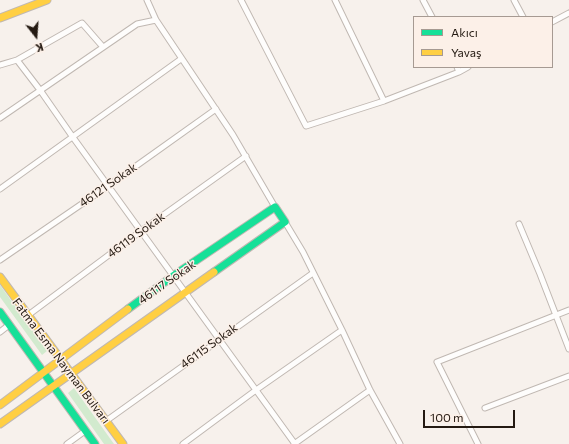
<!DOCTYPE html>
<meta charset="utf-8">
<style>
body{margin:0}
#map{position:relative;width:569px;height:444px;overflow:hidden;background:#f7f1ec;font-family:Commissioner,sans-serif}
canvas{display:block}
.legend{position:absolute;left:413px;top:16px;width:140px;height:52px;box-sizing:border-box;background:#fcf0e8;border:1px solid #a69a92;margin:0;padding:5px 7px;list-style:none;font-size:12px;color:#241a12}
.legend li{display:flex;align-items:center;gap:8px;height:20px}
.legend b{width:20px;border:1px solid #a69a92}
.north{position:absolute;left:16px;top:16px;width:40px;height:40px;-webkit-text-stroke:3px #fcf0e8;paint-order:stroke;rotate:163deg;font-size:11px;font-weight:700;line-height:16px;text-align:center;color:#241a12}
.north::after{content:'';display:block;margin:auto;width:14px;height:18px;background:#241a12;clip-path:polygon(50% 0,100% 100%,50% 72%,0 100%)}
.scale{position:absolute;left:423px;top:410px;width:92px;height:18px;box-sizing:border-box;border:2px solid #241a12;border-top:0;padding-left:5px;font-size:12px;line-height:14px;white-space:nowrap;color:#241a12;-webkit-text-stroke:3px #fcf0e8;paint-order:stroke}
</style>
<div id="map">
<canvas width="569" height="444"></canvas>
<ul class="legend">
<li><b style="height:5px;background:#16e098"></b>Akıcı</li>
<li><b style="height:5px;background:#ffcf43"></b>Yavaş</li>
</ul>
<div class="north">K</div>
<div class="scale">100 m</div>
</div>
<script>
const context = document.querySelector('canvas').getContext('2d');
context.lineJoin = 'round';
function fill(path, color) { context.fillStyle = color; context.fill(path, 'evenodd'); }
function trace(path, color, width, dash) { context.strokeStyle = color; context.lineWidth = width; context.lineCap = dash ? 'butt' : 'round'; context.setLineDash(dash || []); context.stroke(path); }
function label(font, color, halo, rows, align = 'center') {
  context.font = font + ' Commissioner,sans-serif'; context.lineWidth = 3; context.setLineDash([]); context.textBaseline = 'middle'; context.strokeStyle = halo; context.fillStyle = color; for (const [text, x, y, turn = 0] of rows) {
    context.save(); context.translate(x, y); context.rotate((+turn || 0) * Math.PI / 180); context.textAlign = isNaN(turn) ? turn : align; if (halo) context.strokeText(text, 0, 0); context.fillText(text, 0, 0); context.restore();
  }
}
fill(new Path2D(`
 M 0,285 L 47,351 L 42,355 L 0,297 Z
 M 74,388 L 114,444 L 104,444 L 68,393 Z`), '#d2eace');
const street = new Path2D(`
 M 147,0 L 156,20 L 233,135 L 275,207
 M 241,0 L 306,126 L 384,101
 M 335,0 L 384,101 L 459,72 L 457,67
 M 423,0 L 432,17
 M 514,0 L 523,17
 M 552,22 L 569,13
 M 17,60 L 82,23 L 103,47
 M 0,65 L 17,60 L 40,90 L 72,136 L 295,444
 M 459,72 L 468,67
 M 0,118 L 137,24 L 156,20
 M 0,189 L 181,59
 M 285,222 L 303,252 L 342,330 L 370,390 L 400,444
 M 519,224 L 540,274 L 569,349
 M 0,260 L 108,186 L 216,109
 M 27,316 L 141,231 L 246,156
 M 0,332 L 9,325
 M 485,408 L 569,376
 M 106,421 L 313,273
 M 67,444 L 85,431
 M 183,444 L 256,390 L 342,330
 M 294,444 L 370,390
 M 478,444 L 437,362 L 569,310`);
const fast = new Path2D(`
 M 128,309 L 173,276 L 275,207 L 285,222 L 214,272
 M 0,312 L 95,444`);
const slow = new Path2D(`
 M 0,18 L 47,0
 M 0,277 L 123,444
 M 0,405 L 128,309
 M 0,424 L 214,272`);
trace(street, '#c0b8b2', 7);
trace(fast, '#c0b8b2', 9);
trace(slow, '#c0b8b2', 9);
trace(street, '#fefdfc', 5);
trace(fast, '#16e098', 7);
trace(slow, '#ffcf43', 7);
label('12px', '#241a12', '#fcf0e8', [
 ["46121 Sokak",108,185,-35],
 ["46119 Sokak",136,235,-36],
 ["46117 Sokak",167,282,-35],
 ["46115 Sokak",209,346,-36],
 ["Fatma Esma Nayman Bulvarı",61,361,53]
]);
</script>
